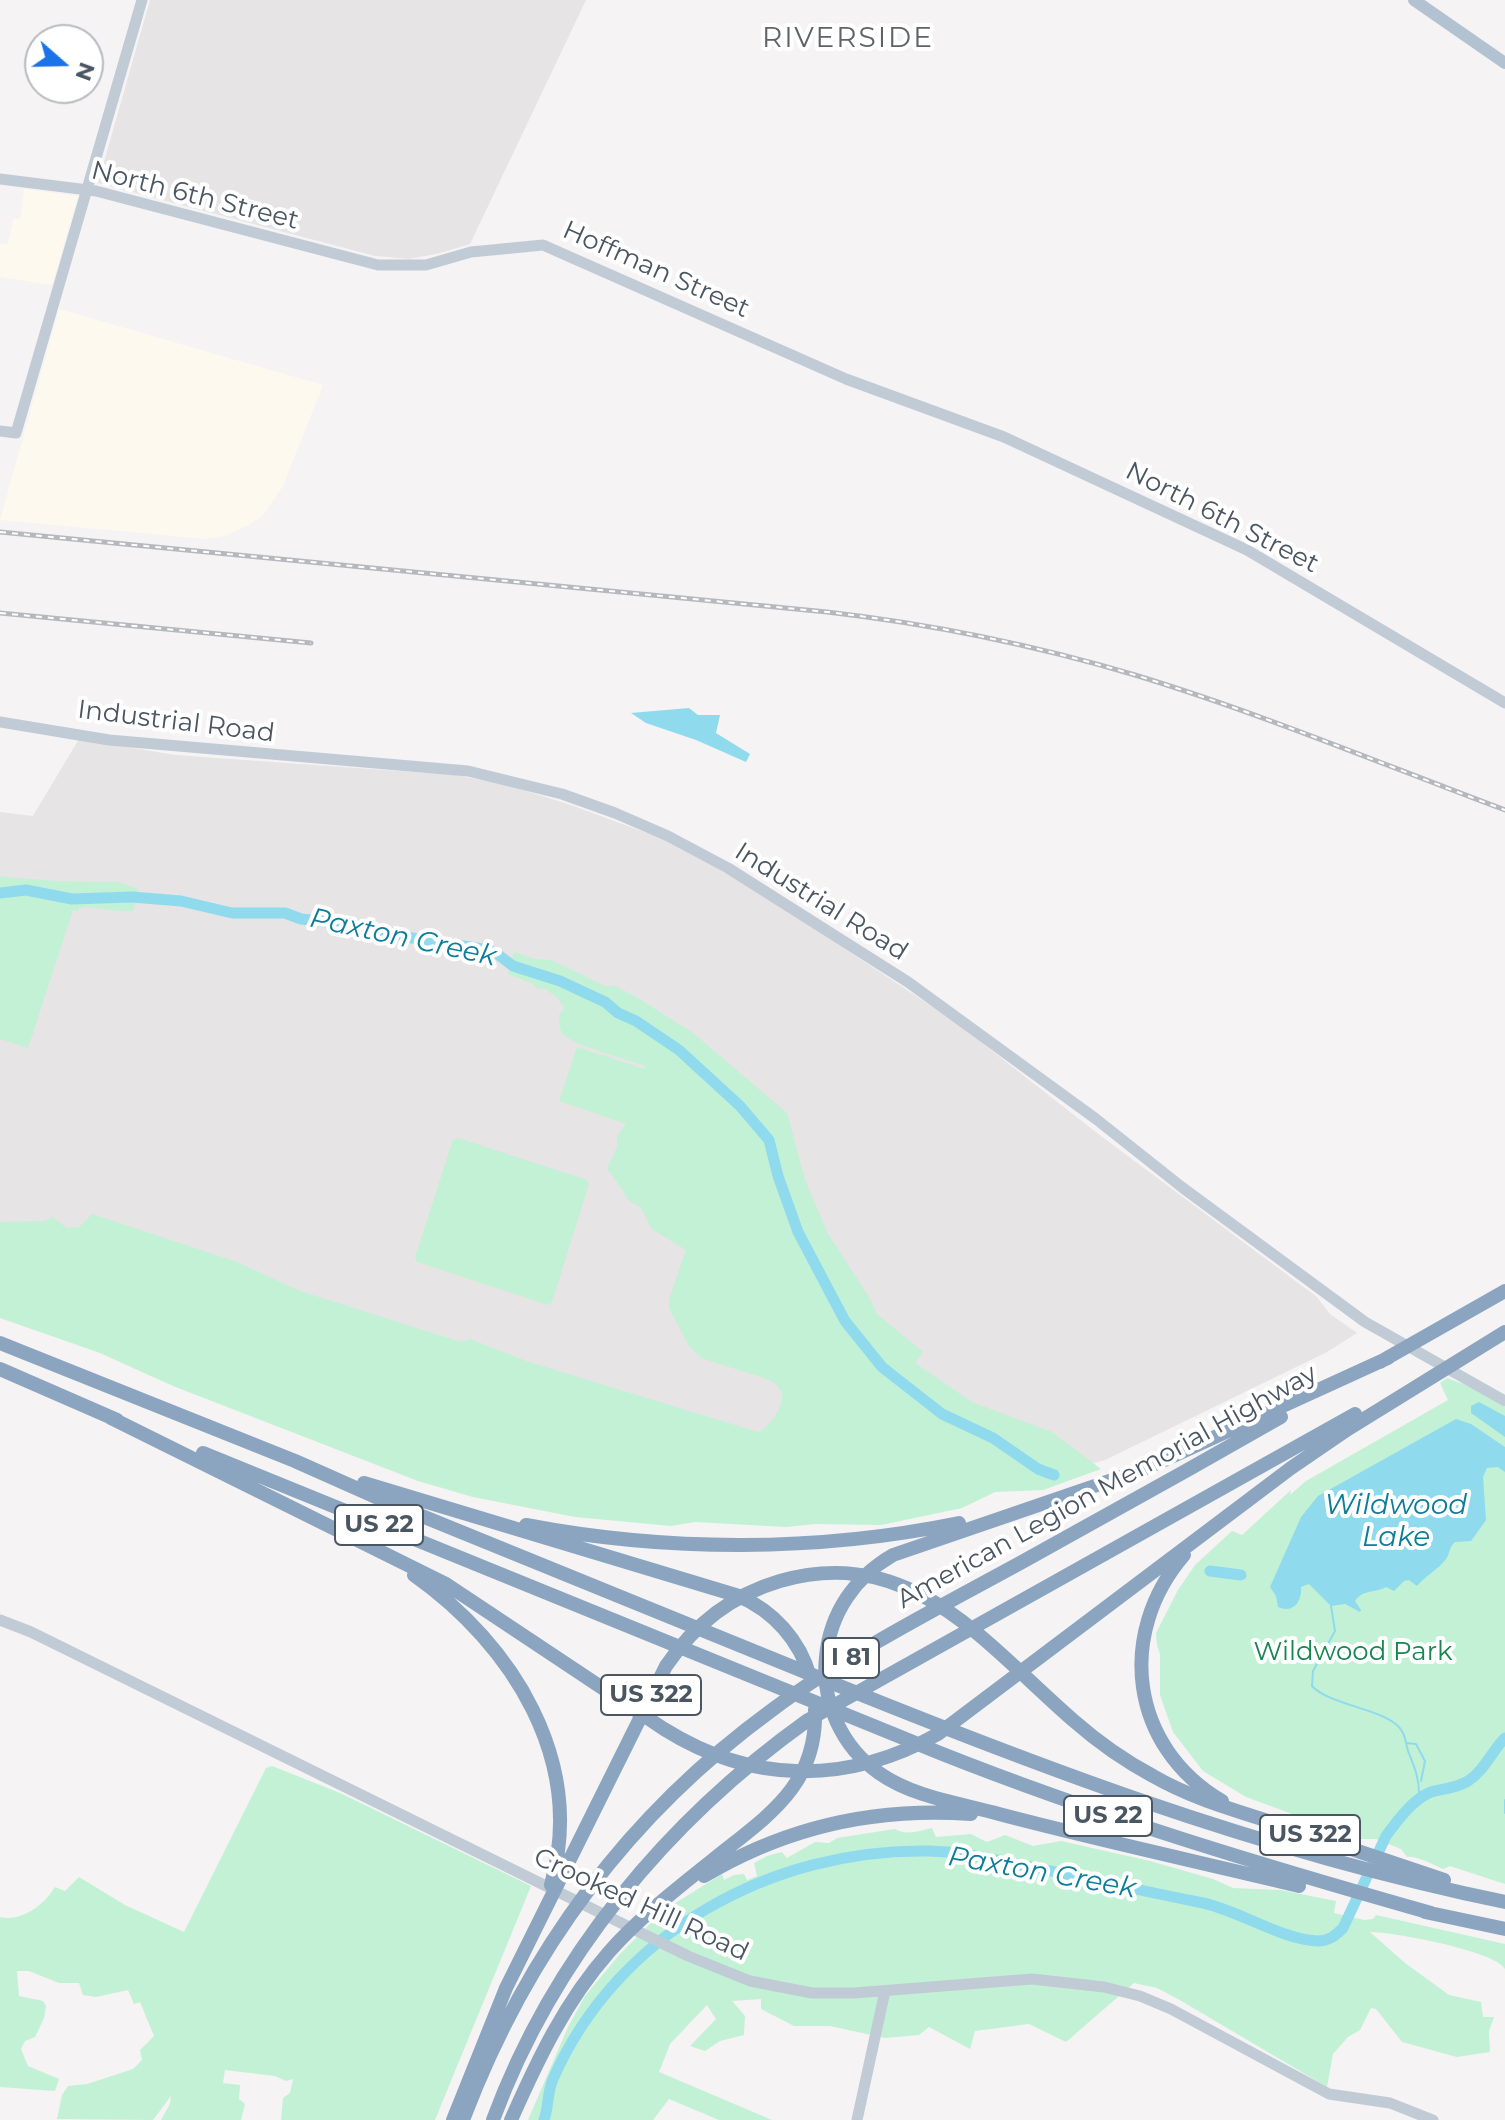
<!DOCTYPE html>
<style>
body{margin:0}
#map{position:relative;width:1505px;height:2120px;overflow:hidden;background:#f5f3f3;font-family:Montserrat,sans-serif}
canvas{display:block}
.north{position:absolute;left:24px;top:24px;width:80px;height:80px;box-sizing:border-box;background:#fff;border:2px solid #b7bbc0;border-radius:50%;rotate:110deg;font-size:22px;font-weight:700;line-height:32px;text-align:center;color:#4a5661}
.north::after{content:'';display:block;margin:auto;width:28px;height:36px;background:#1a73e8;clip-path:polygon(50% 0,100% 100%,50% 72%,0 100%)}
</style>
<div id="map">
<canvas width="1505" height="2120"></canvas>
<div class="north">N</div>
</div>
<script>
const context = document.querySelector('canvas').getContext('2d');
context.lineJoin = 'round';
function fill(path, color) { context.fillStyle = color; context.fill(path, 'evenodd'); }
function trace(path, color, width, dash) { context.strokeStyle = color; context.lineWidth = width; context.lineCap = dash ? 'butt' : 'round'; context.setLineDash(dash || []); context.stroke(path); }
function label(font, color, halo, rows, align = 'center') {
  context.font = font + ' Montserrat,sans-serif'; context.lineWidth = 8; context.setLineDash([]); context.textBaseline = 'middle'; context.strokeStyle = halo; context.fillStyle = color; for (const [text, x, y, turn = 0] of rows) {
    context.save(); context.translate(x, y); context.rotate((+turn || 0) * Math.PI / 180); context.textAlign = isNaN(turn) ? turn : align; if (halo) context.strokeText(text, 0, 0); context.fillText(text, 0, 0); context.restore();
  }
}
fill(new Path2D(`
 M 24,189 L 78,196 L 52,285 L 0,277 L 0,244 L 8,244 L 13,219 L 20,219 Z
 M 59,309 L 323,385 L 283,486 L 264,514 L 249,525 L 224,536 L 205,539 L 0,520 Z`), '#fdf9ef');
fill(new Path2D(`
 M 150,0 L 586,0 L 470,244 L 440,253 L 409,259 L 375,256 L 98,183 Z
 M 79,739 L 175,755 L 456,775 L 507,785 L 571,805 L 663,839 L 729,872 L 954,1021 L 1097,1133 L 1317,1297 L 1330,1314 L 1357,1333 L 1327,1352 L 1105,1460 L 1052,1474 L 941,1492 L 0,1306 L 0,812 L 33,816 Z`), '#e6e4e5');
fill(new Path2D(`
 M 0,876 C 39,881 77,882 116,882 C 123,882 131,888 139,889 L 133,911 C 113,913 96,905 79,908 L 78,911 L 73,910 L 28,1048 L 0,1039 Z
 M 514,952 L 535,959 L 551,960 L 605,986 L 615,986 L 636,997 L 693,1033 L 787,1113 L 805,1180 L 828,1234 L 869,1297 L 877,1314 L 923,1352 L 915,1363 L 972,1402 L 1052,1432 L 1101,1469 L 1043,1490 L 995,1492 L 962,1508 L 881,1525 L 816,1524 L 786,1527 L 695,1522 L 671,1526 L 575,1517 L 473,1497 L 418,1481 L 173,1386 L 100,1353 L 0,1318 L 0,1222 L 45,1221 L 52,1217 L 67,1228 L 79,1227 L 92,1214 L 237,1262 L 300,1291 L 461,1342 L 470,1339 L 529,1362 L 758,1432 C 769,1428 784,1407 782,1395 C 781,1388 776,1384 770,1380 L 701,1358 L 689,1346 L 669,1308 L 669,1300 L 686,1250 L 652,1229 L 641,1208 L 627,1199 C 626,1193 612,1175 607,1169 L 617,1147 L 617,1136 L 626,1124 L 559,1101 L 577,1047 L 644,1069 L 645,1066 C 629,1060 571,1045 562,1033 C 559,1029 560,1020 559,1015 L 564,1008 L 559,999 L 544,988 L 538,989 L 533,984 L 508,974 Z
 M 458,1138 L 587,1180 L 589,1184 L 552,1302 L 548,1305 L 417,1262 L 415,1257 L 453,1140 Z
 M 1447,1378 L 1466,1385 L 1505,1407 L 1505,1884 L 1450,1866 L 1443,1869 C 1434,1865 1416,1855 1407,1857 L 1401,1849 L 1376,1839 L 1360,1839 L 1246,1797 L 1203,1771 L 1173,1732 L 1160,1695 L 1160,1654 L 1157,1645 L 1156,1633 L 1178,1590 L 1195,1565 L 1232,1531 L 1242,1535 L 1291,1490 L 1290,1495 L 1306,1481 L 1448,1400 L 1440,1383 Z
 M 272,1766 L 340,1793 L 531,1886 L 435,2120 L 281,2120 L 283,2098 L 290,2093 L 293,2079 L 286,2081 L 275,2076 L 225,2070 L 223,2083 L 240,2085 L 239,2099 L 245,2104 L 241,2120 L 161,2120 L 170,2104 L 171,2096 L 153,2120 L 57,2119 L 62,2095 L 68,2086 L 87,2084 L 133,2069 L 142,2060 L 140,2050 L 154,2036 L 140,2002 L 134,2004 L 128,1990 L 96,1997 L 83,1995 L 79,1983 L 59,1983 L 29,1971 L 17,1971 L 19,1996 L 43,2001 L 46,2006 L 44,2018 L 35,2037 L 25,2041 L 21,2049 L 28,2066 L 59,2079 L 55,2091 L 0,2087 L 0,1917 C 22,1922 44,1905 55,1887 L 65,1891 L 79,1877 L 125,1905 L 184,1932 L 266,1768 Z
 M 932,1828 L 936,1837 L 971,1834 L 987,1842 L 1005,1835 L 1033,1846 L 1061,1841 L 1150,1861 L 1213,1879 L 1233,1888 L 1280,1890 L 1336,1901 L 1334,1913 L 1364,1920 L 1373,1919 L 1376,1915 L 1505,1944 L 1505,1969 C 1496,1951 1393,1932 1370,1932 L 1405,1963 L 1449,1995 L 1481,2002 L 1483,2017 L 1494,2017 L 1489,2031 L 1490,2052 L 1457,2057 L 1402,2042 L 1376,2009 L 1371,2008 L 1360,2030 L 1348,2037 L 1333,2054 L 1327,2087 L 1178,1999 L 1157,1988 L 1134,1983 L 1066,2042 L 1029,2024 L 975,2031 L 970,2049 L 929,2027 L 919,2035 L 885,2038 L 830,2026 L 794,2026 L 761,2009 L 761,1999 L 732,2001 L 745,2016 L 744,2035 L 720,2041 L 705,2051 L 690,2046 L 716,2019 L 707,2005 L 670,2044 L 659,2072 L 772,2120 L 719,2120 L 669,2099 L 653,2120 L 528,2120 L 568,2027 L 585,1996 L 619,1955 L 654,1920 L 677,1902 L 722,1874 L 724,1880 L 734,1875 L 744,1874 L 747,1880 L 757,1876 L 754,1863 L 767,1856 L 782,1852 L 787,1858 L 815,1842 L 829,1843 L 837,1838 L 895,1829 C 908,1836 919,1831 932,1828 Z`), '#c3f1d5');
fill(new Path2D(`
 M 689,708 L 698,715 L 720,715 L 716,733 L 750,754 L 746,762 L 696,740 L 646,723 L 631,713 Z
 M 1479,1402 L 1505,1416 L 1505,1437 L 1471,1413 L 1471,1406 Z
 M 1456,1419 L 1471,1424 L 1505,1447 L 1505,1472 L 1498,1467 L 1487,1468 L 1483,1477 L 1486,1520 L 1471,1541 L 1455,1542 C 1448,1548 1451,1552 1446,1559 C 1439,1569 1425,1576 1417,1586 L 1409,1580 L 1404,1581 L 1394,1591 L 1386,1587 C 1376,1593 1363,1589 1355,1601 L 1361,1610 L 1360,1612 L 1345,1604 L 1331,1606 L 1309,1584 L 1301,1587 C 1302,1601 1294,1614 1278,1607 L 1276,1596 L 1270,1587 L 1301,1517 L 1318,1496 Z`), '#90daee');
trace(new Path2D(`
 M 1331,1606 L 1335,1631 L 1313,1671 L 1312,1686 C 1331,1707 1393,1709 1403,1733 C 1406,1739 1406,1745 1408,1751 C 1415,1768 1420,1780 1419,1799
 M 1406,1743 L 1416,1744 L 1425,1761 L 1421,1781
 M 1505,1800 L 1505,1813`), '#90daee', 2);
trace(new Path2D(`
 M 0,893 L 26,890 L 72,899 L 132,897 L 181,901 L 232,913 L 285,913 L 301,919 L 365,926 L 412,938 L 483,949 L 496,953 L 513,966 L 560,981 L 605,1002 L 618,1013 L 636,1021 L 679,1050 L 740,1106 L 769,1140 L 778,1176 L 798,1232 L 845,1321 L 882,1367 L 942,1414 L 993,1438 L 1038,1469 L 1054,1475
 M 1210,1571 L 1241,1575
 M 544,2120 C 549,2106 547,2092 553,2079 C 617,1933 772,1848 929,1851 C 968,1852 1005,1862 1042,1869 C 1096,1881 1149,1892 1203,1903 C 1240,1911 1280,1939 1317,1941 C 1329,1941 1335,1936 1343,1928 L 1386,1836 C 1397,1821 1413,1799 1431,1792 C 1444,1788 1455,1789 1468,1781 C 1484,1771 1492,1751 1505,1738`), '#90daee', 11);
trace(new Path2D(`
 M 0,179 L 96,191 L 378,265 L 426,265 L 471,252 L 543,245 L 846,379 L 1004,437 L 1247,550 L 1505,703
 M 0,431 L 16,433 L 142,0
 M 0,722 L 109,740 L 468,771 L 562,794 L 615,813 L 668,836 L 728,868 L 908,982 L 1096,1119 L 1183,1188 L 1365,1322 L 1505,1401
 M 0,1620 L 31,1632 L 688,1956 L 750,1981 L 812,1993 L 854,1993 L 1032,1979 L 1104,1987 L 1140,1996 L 1171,2009 L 1329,2094 L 1390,2103 L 1433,2120
 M 857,2120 L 885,1991`), '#c1cbd6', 11);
trace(new Path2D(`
 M 1414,0 L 1505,63`), '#b3c2d1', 12);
trace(new Path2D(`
 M 0,1343 L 295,1461 L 385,1501 C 520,1556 654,1611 788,1665 C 1025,1762 1253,1850 1505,1902
 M 1380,1362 L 1505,1291
 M 0,1369 L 117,1420
 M 111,1418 L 446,1584 L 664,1729 C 752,1784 847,1785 938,1734 L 1291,1468 L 1348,1429 L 1505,1332
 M 203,1453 L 940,1753 C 1101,1817 1265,1866 1431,1913
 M 364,1483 L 739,1596 C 773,1611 800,1640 810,1677
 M 526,1525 C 668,1552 817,1552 959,1523
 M 1184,1555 C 1116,1634 1130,1747 1222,1801
 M 414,1575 C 513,1645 586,1761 551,1885
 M 704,1876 C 786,1827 876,1807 971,1814
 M 1299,1886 C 1199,1862 1098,1840 999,1814 C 959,1803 913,1797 879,1773 C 842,1747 821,1702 826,1657 C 830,1613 855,1577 893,1555 L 1147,1468 L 1388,1358
 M 1425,1912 L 1505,1929
 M 453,2120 L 506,1988 L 666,1666 C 694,1625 732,1595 780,1581 C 912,1543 986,1645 1074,1721 C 1098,1742 1125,1761 1153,1776 C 1193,1799 1235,1810 1277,1824 C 1333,1843 1388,1861 1444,1880
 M 463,2120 C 526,1953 628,1815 772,1710 C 849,1653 938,1608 1022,1562 C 1109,1514 1195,1466 1281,1417
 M 493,2120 C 553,1957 668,1820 808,1720 L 1355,1414
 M 511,2120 C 538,2059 565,2002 609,1952 C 640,1917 678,1888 714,1859 C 767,1816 818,1786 815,1709`), '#8ba5c1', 14);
const rail = new Path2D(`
 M 0,532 L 827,612 C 932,624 1034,645 1135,675 C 1260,713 1382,764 1505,810
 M 0,613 L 311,643`);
trace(rail, '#b5b8bd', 5);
trace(rail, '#fff', 2, [6]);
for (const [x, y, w] of [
 [379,1525,88],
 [851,1658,56],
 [651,1695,100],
 [1108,1816,88],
 [1310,1835,100]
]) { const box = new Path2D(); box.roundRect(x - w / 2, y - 20, w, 40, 6); context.fillStyle = '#fff'; context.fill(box); trace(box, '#4a5661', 2); }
label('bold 24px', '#4a5661', null, [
 ["US 22",379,1525],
 ["I 81",851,1658],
 ["US 322",651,1695],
 ["US 22",1108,1816],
 ["US 322",1310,1835]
]);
label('26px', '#4a5661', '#fff', [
 ["North 6th Street",195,196,14],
 ["Hoffman Street",656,270,24],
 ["North 6th Street",1222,518,27],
 ["Industrial Road",176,722,7],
 ["Industrial Road",821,902,32],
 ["American Legion Memorial Highway",1107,1487,-29],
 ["Crooked Hill Road",641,1905,25]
]);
label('26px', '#17864f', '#fff', [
 ["Wildwood Park",1353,1652]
]);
context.letterSpacing = '2px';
label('28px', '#5f6368', '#fff', [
 ["RIVERSIDE",848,39]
]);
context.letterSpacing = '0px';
label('italic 28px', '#0c7c9b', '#fff', [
 ["Paxton Creek",403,938,12],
 ["Wildwood",1396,1506],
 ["Lake",1396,1538],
 ["Paxton Creek",1042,1873,10]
]);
</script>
